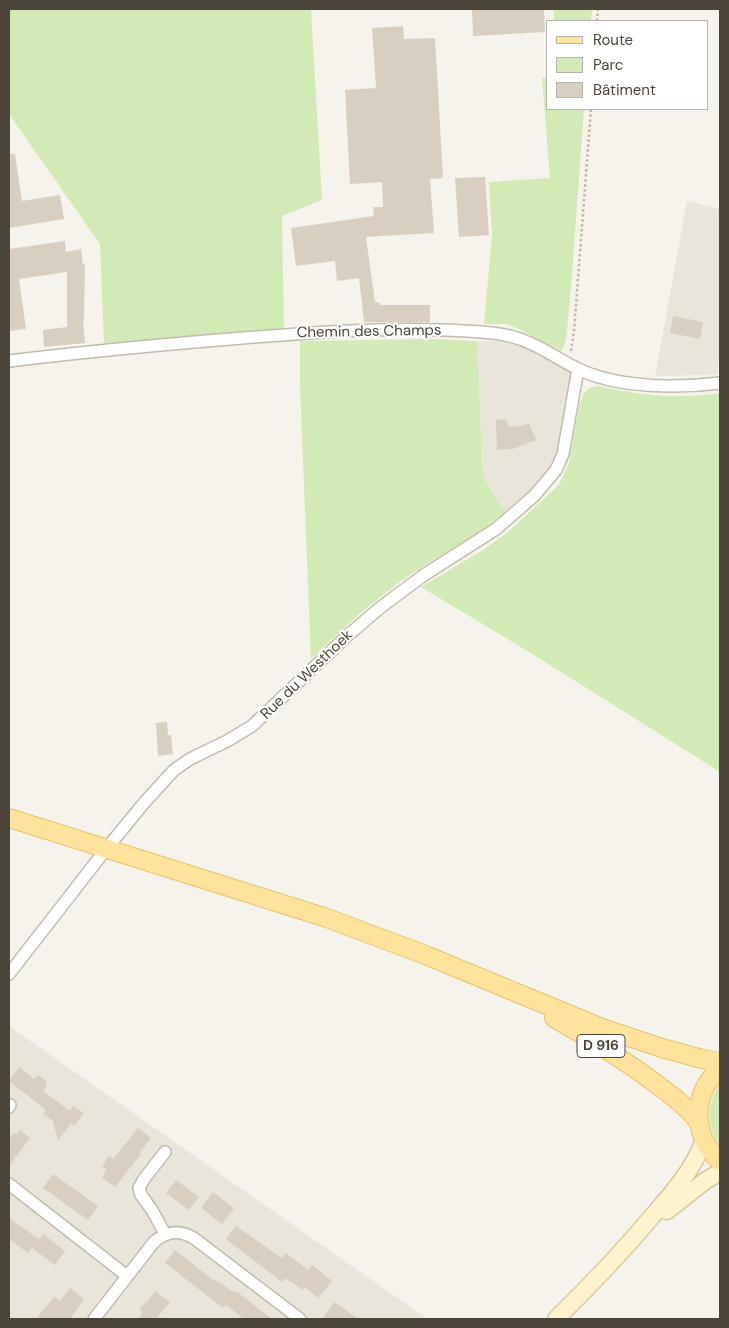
<!DOCTYPE html>
<meta charset="utf-8">
<style>
body{margin:0}
#map{position:relative;width:729px;height:1328px;overflow:hidden;background:#f6f3ec;font-family:"DM Sans",sans-serif}
canvas{display:block}
.frame{position:absolute;inset:0;border:10px solid #4b4439;pointer-events:none}
.legend{position:absolute;left:546px;top:20px;width:162px;height:90px;box-sizing:border-box;background:#fff;border:1px solid #b7b4b0;margin:0;padding:6px 9px;list-style:none;font-size:15px;color:#4b4439}
.legend li{display:flex;align-items:center;gap:10px;height:25px}
.legend b{width:25px;border:1px solid #b7b4b0}
</style>
<div id="map">
<canvas width="729" height="1328"></canvas>
<div class="frame"></div>
<ul class="legend">
<li><b style="height:6px;background:#ffe39c"></b>Route</li>
<li><b style="height:14px;background:#d2eab5"></b>Parc</li>
<li><b style="height:14px;background:#d8cfc1"></b>Bâtiment</li>
</ul>
</div>
<script>
const context = document.querySelector('canvas').getContext('2d');
context.lineJoin = 'round';
function fill(path, color) { context.fillStyle = color; context.fill(path, 'evenodd'); }
function trace(path, color, width, dash) { context.strokeStyle = color; context.lineWidth = width; context.lineCap = dash ? 'butt' : 'round'; context.setLineDash(dash || []); context.stroke(path); }
function label(font, color, halo, rows, align = 'center') {
  context.font = font + ' "DM Sans",sans-serif'; context.lineWidth = 4; context.setLineDash([]); context.textBaseline = 'middle'; context.strokeStyle = halo; context.fillStyle = color; for (const [text, x, y, turn = 0] of rows) {
    context.save(); context.translate(x, y); context.rotate((+turn || 0) * Math.PI / 180); context.textAlign = isNaN(turn) ? turn : align; if (halo) context.strokeText(text, 0, 0); context.fillText(text, 0, 0); context.restore();
  }
}
fill(new Path2D(`
 M 687,201 L 720,209 L 720,353 L 717,375 L 655,376 Z
 M 477,341 L 495,341 L 515,345 L 535,351 L 570,373 L 568,396 L 558,450 L 554,462 L 549,471 L 531,492 L 505,513 L 483,476 Z
 M 9,1026 L 363,1274 L 428,1319 L 9,1319 Z`), '#eae5da');
fill(new Path2D(`
 M 9,9 L 311,9 L 322,200 L 282,216 L 284,328 L 104,344 L 100,244 L 9,114 Z
 M 554,9 L 592,9 L 591,21 L 554,21 Z
 M 542,78 L 548,78 L 548,109 L 584,109 L 571,288 L 566,340 L 562,351 L 525,332 L 507,324 L 484,324 L 492,235 L 489,182 L 550,178 Z
 M 430,339 L 477,341 L 483,476 L 505,513 L 472,537 L 431,561 L 397,584 L 360,613 L 311,659 L 300,387 L 300,341 Z
 M 599,386 C 640,395 679,400 720,393 L 720,772 L 534,655 L 421,587 L 483,550 L 507,533 L 559,485 L 569,463 L 578,410 L 583,394 L 589,388 Z
 M 720,1084 L 720,1146 C 706,1127 706,1103 720,1084 Z`), '#d2eab5');
fill(new Path2D(`
 M 472,9 L 544,9 L 545,32 L 473,36 Z
 M 403,26 L 404,39 L 435,38 L 443,178 L 430,179 L 434,233 L 366,237 L 375,302 L 379,302 L 380,305 L 430,305 L 430,322 L 364,322 L 359,278 L 337,281 L 335,261 L 296,266 L 291,228 L 374,216 L 373,207 L 383,207 L 382,182 L 350,184 L 345,90 L 376,88 L 372,28 Z
 M 9,154 L 15,154 L 22,201 L 60,195 L 64,219 L 9,228 Z
 M 485,177 L 489,235 L 459,237 L 455,178 Z
 M 65,241 L 66,252 L 81,249 L 83,265 L 85,264 L 84,321 L 83,320 L 85,343 L 44,347 L 43,330 L 67,327 L 67,272 L 19,279 L 26,329 L 9,331 L 9,249 Z
 M 673,316 L 703,322 L 700,339 L 670,333 Z
 M 507,419 L 508,427 L 520,426 L 529,423 L 536,440 L 513,449 L 497,450 L 496,420 Z
 M 167,722 L 168,735 L 171,735 L 173,754 L 158,756 L 156,723 Z
 M 19,1067 L 34,1079 L 38,1075 L 47,1082 L 45,1085 L 47,1086 L 43,1091 L 70,1111 L 73,1106 L 84,1113 L 74,1126 L 71,1123 L 58,1141 L 53,1121 L 43,1114 L 46,1110 L 9,1081 Z
 M 138,1128 L 151,1138 L 139,1153 L 141,1154 L 115,1187 L 102,1177 L 107,1170 L 102,1166 L 109,1156 L 113,1159 Z
 M 20,1130 L 30,1138 L 9,1166 L 9,1139 L 14,1133 L 16,1135 Z
 M 53,1174 L 98,1206 L 88,1220 L 43,1188 Z
 M 176,1180 L 199,1197 L 189,1210 L 166,1193 Z
 M 213,1192 L 234,1208 L 222,1224 L 201,1208 Z
 M 9,1218 L 39,1239 L 43,1234 L 65,1251 L 55,1265 L 32,1248 L 28,1253 L 9,1239 Z
 M 236,1226 L 282,1258 L 286,1253 L 308,1270 L 312,1265 L 332,1281 L 318,1298 L 305,1287 L 303,1290 L 285,1278 L 282,1282 L 226,1239 Z
 M 175,1250 L 213,1280 L 214,1279 L 235,1293 L 236,1291 L 272,1319 L 244,1319 L 226,1305 L 223,1308 L 165,1263 Z
 M 70,1288 L 84,1299 L 70,1319 L 36,1319 L 54,1297 L 60,1301 Z
 M 155,1291 L 170,1302 L 156,1319 L 138,1319 L 143,1312 L 139,1310 L 146,1301 L 147,1302 Z
 M 335,1302 L 358,1319 L 322,1319 Z`), '#d8cfc1');
const street = new Path2D(`
 M 9,361 C 83,352 157,345 231,339 C 314,332 397,326 481,332 C 498,333 516,336 532,344 C 550,352 567,365 585,372 C 624,388 679,388 720,383
 M 9,974 L 107,848 L 144,803 L 174,770 L 190,759 L 227,741 L 252,726 L 347,636 L 381,607 L 424,575 L 496,529 L 534,496 L 556,470 L 563,454 L 578,369
 M 9,1107 L 10,1105
 M 9,1184 L 127,1276
 M 165,1234 L 152,1210 L 141,1195 L 139,1188 L 144,1179 L 165,1152
 M 94,1319 L 154,1242 C 168,1230 181,1230 195,1239 L 300,1319`);
const secondary = new Path2D(`
 M 667,1211 L 705,1181 L 720,1172
 M 556,1319 C 591,1285 624,1250 655,1213 C 675,1190 694,1168 704,1140`);
const primary = new Path2D(`
 M 9,818 L 327,918 L 423,954 L 602,1028 L 662,1048 L 702,1059 L 720,1062
 M 554,1018 C 589,1038 623,1059 655,1083 C 671,1095 686,1106 699,1122
 M 720,1069 C 691,1093 692,1137 720,1161`);
trace(street, '#c2bbae', 14);
trace(secondary, '#d6c79b', 19);
trace(primary, '#e6c16a', 20);
trace(new Path2D(`
 M 597,21 L 598,9
 M 571,351 L 574,331 L 591,109`), '#c4b79f', 2.5, [2.5, 2.5]);
trace(street, '#fff', 11);
trace(secondary, '#fff3cd', 16);
trace(primary, '#ffe39c', 18);
for (const [x, y, w] of [
 [601,1046,48]
]) { const box = new Path2D(); box.roundRect(x - w / 2, y - 11.5, w, 23, 4); context.fillStyle = '#fff'; context.fill(box); trace(box, '#4b4439', 1); }
label('bold 14px', '#4b4439', null, [
 ["D 916",601,1046]
]);
label('15px', '#4b4439', '#fff', [
 ["Chemin des Champs",369,332,-1],
 ["Rue du Westhoek",307,675,-44]
]);
</script>
